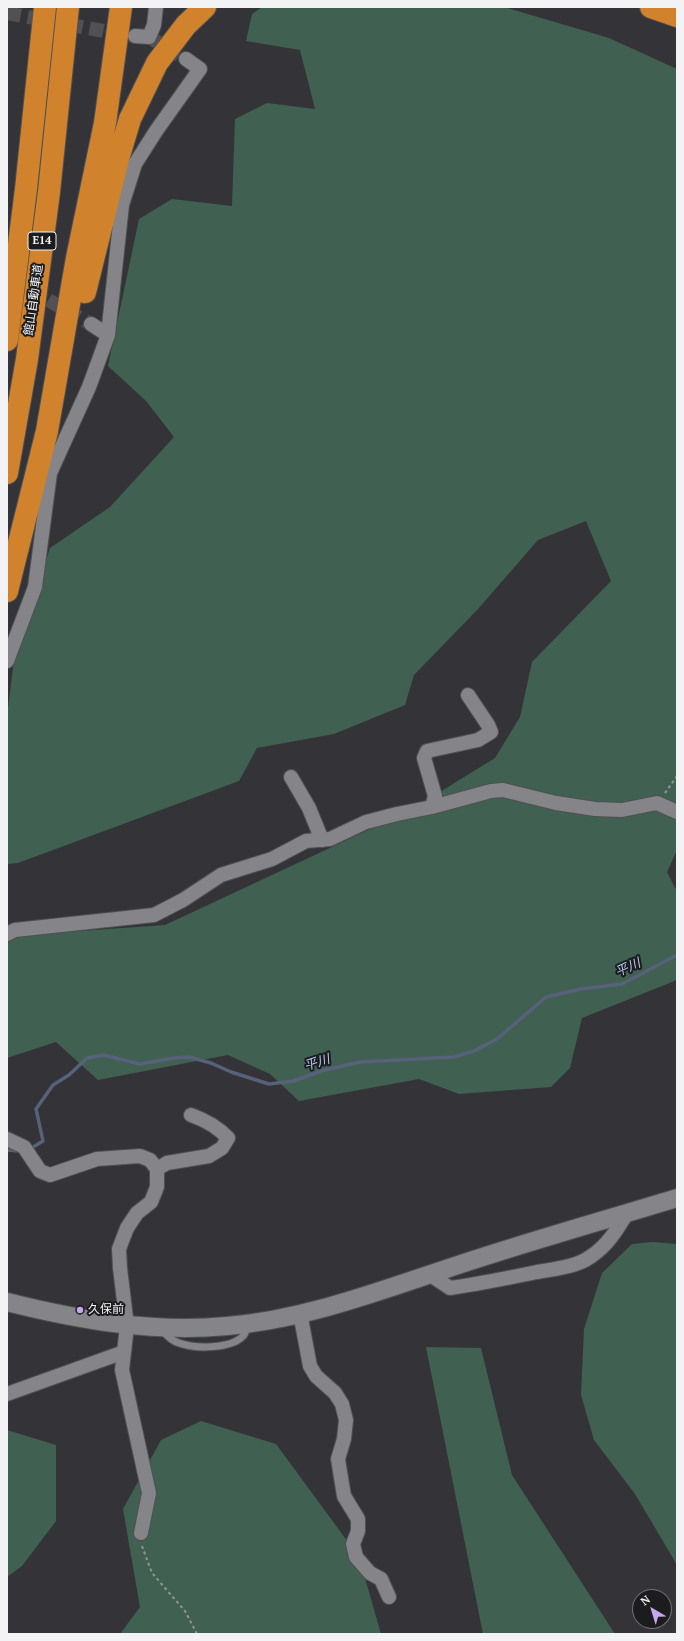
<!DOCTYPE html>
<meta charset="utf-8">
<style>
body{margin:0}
#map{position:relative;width:684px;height:1641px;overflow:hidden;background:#343438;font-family:"PT Serif",serif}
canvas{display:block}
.frame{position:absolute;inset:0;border:8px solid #f3f3f6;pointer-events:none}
.north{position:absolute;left:632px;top:1589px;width:40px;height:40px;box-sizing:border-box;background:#1c1c1e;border:1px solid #727274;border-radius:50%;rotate:322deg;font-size:11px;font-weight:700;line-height:16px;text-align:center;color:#f3f3f6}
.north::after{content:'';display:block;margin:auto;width:14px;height:18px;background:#c6a6f0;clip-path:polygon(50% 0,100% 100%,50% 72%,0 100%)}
</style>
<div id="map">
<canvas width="684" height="1641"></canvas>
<div class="frame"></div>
<div class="north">N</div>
</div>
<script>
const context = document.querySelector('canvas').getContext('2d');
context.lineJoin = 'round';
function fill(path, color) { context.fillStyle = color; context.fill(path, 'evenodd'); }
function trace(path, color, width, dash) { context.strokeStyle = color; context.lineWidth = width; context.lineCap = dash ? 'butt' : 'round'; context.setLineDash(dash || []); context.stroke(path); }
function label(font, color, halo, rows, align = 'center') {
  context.font = font + ' "PT Serif","Noto Sans JP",serif'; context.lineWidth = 4; context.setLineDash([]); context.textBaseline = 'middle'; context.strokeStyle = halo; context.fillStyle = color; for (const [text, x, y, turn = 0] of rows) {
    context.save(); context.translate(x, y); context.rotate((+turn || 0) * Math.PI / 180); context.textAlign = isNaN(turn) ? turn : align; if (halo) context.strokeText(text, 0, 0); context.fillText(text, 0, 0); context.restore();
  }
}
fill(new Path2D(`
 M 262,7 L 504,7 L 609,38 L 677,69 L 677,850 L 667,872 L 675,888 L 677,889 L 677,980 L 582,1018 L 570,1068 L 551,1087 L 459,1094 L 419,1079 L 299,1101 L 270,1074 L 228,1055 L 98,1080 L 56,1042 L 7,1058 L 7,943 L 22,935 L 165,925 L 409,811 L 495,758 L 520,717 L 532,662 L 611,581 L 586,521 L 538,540 L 478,609 L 414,675 L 405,705 L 334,734 L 257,748 L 239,781 L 18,863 L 7,864 L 7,716 L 14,660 L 50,548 L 110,507 L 174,437 L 146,401 L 108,366 L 139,219 L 172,199 L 232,206 L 235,119 L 267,103 L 315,109 L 300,50 L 246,41 L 252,14 Z
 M 653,1242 L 677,1244 L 677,1565 L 635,1494 L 594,1440 L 581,1395 L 584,1329 L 602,1273 L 632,1244 Z
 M 426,1347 L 481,1348 L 512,1475 L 615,1634 L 483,1634 Z
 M 201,1421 L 276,1444 L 359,1557 L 381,1634 L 120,1634 L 140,1607 L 123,1509 L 161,1440 Z
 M 7,1430 L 56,1445 L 56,1521 L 22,1566 L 7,1577 Z`), '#406051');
trace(new Path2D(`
 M 30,1149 L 43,1141 L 36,1109 L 53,1085 L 69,1075 L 87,1058 L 103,1055 L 140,1064 L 174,1058 L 189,1057 L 211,1063 L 231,1072 L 269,1084 L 294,1081 L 321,1071 L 360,1062 L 454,1057 L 474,1051 L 497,1039 L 546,997 L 581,989 L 622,984 L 677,955
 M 7,1150 L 20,1151`), '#58617a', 3.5);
trace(new Path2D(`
 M 7,13 L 125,35
 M 149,37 L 186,59
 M 30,290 L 91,324`), '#515154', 14, [14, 7]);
const service = new Path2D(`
 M 162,1330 C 167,1336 172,1341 179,1343 C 195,1349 231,1349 243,1336 C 246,1333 246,1328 248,1324`);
const minor = new Path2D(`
 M 135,36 L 149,37 L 154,25 L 156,7
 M 91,324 L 108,335
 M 7,661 L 35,587 L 50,473 L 89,387 L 108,335 L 122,205 L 135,164 L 156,131 L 200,69 L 186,59
 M 291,777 L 309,808 L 322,840
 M 432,807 L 435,796 L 424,758 L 427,751 L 478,740 L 491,732 L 488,725 L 468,695
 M 7,934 L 15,930 L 154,915 L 183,900 L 221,875 L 272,859 L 306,841 L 330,839 L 366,822 L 397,814 L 432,807 L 491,791 L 503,790 L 556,803 L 595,809 L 622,810 L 657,803 L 677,812
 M 7,1139 L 24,1147 L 40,1171 L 50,1175 L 97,1159 L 140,1156 L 150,1160 L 157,1169 L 157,1187 L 151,1202 L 137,1213 L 127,1228 L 119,1249 L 120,1268 L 127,1326 L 122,1370 L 149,1493 L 141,1533
 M 157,1169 L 167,1163 L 209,1156 L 222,1148 L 228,1138 C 217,1126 205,1120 191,1115
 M 429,1274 L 450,1288 C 479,1284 508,1278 537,1272 C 554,1269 576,1267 590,1257 C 607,1246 617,1230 627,1213
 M 300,1313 L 310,1366 L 316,1376 L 335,1393 L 342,1404 L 346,1420 L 344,1439 L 338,1459 L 344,1496 L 358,1519 L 358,1531 L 353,1544 L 356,1557 L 370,1573 L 381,1579 L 389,1597
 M 7,1394 L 124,1352`);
const tertiary = new Path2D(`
 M 7,1302 C 79,1320 152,1333 227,1326 C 308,1319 385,1289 461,1264 C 533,1240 605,1220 677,1198`);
const motorway = new Path2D(`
 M 651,7 L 677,16
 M 85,292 L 118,159 L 130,119 L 157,63 L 186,25 L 205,7
 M 7,340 L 26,189 L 45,7
 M 7,473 L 27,359 L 49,192 L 68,7
 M 7,591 L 47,431 L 77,258 L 105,123 L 121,7`);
trace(service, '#4f5053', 9);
trace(minor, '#4f5053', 16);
trace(tertiary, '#4f5053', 20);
trace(motorway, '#4f5053', 24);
trace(new Path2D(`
 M 665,793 L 677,776
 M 142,1546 L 152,1573 L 185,1611 L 197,1634`), '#949498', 2, [3, 3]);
trace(service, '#848489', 7);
trace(minor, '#848489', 14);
trace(tertiary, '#848489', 18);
trace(motorway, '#d0832c', 22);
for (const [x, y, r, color] of [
 [80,1310,4,"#c6a6f0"]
]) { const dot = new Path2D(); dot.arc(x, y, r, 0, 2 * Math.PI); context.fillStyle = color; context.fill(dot); trace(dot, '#1c1c1e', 1.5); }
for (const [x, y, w] of [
 [42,241,28]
]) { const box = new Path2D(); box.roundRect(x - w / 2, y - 9, w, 18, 3); context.fillStyle = '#1c1c1e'; context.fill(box); trace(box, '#f3f3f6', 1); }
label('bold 11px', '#f3f3f6', null, [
 ["E14",42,241]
]);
label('12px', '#f3f3f6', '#1c1c1e', [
 ["館山自動車道",34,300,-82]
]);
label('12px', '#f3f3f6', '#1c1c1e', [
 ["久保前",88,1310]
], 'left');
label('italic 13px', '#bbcef5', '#1c1c1e', [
 ["平川",628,968,-24],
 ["平川",317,1063,-18]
]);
</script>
